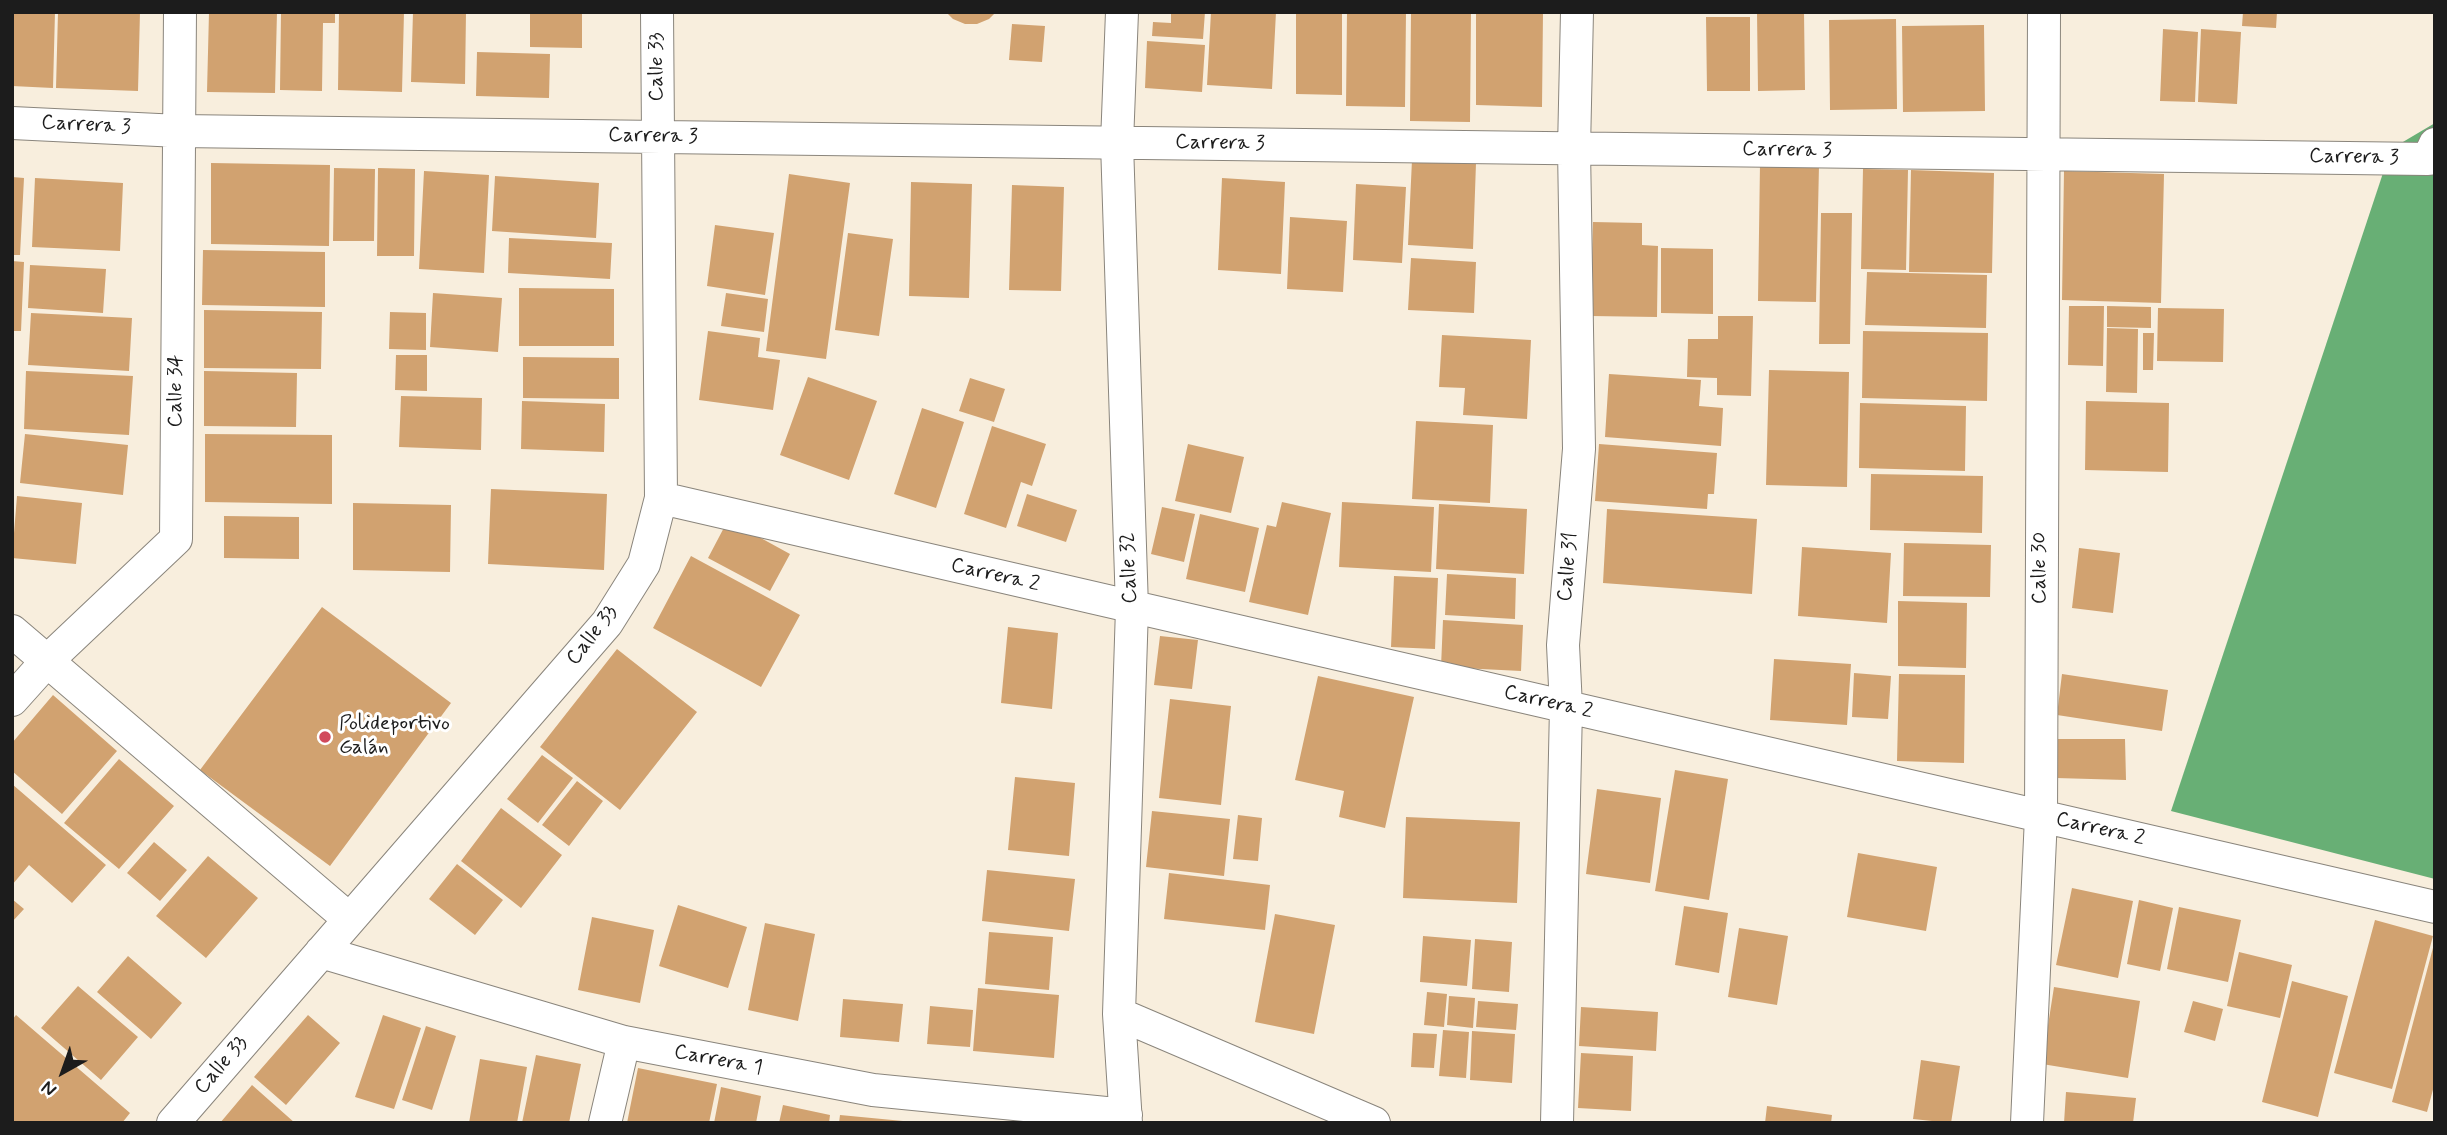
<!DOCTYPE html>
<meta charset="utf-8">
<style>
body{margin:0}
#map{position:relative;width:2447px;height:1135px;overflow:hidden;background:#f8eedd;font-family:Mynerve,sans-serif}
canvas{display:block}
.frame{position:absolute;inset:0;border:14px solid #1c1c1c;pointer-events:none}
.north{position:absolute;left:28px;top:1037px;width:70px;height:70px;-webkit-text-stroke:5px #fff;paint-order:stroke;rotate:220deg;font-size:19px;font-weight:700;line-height:28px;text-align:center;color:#1c1c1c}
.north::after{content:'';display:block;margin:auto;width:24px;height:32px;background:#1c1c1c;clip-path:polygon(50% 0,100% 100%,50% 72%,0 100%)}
</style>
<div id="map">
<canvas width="2447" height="1135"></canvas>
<div class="frame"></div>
<div class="north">N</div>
</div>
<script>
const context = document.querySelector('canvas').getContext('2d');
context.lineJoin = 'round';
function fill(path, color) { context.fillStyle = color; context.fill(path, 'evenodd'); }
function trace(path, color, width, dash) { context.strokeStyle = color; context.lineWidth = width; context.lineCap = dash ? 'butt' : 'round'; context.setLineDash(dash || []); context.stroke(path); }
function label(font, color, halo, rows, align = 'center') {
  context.font = font + ' Mynerve,sans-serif'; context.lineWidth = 6; context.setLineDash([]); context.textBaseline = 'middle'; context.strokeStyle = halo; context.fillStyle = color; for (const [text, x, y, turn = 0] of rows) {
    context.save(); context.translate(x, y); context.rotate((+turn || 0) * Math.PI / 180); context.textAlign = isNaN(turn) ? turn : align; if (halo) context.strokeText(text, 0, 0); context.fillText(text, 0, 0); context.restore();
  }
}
fill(new Path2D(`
 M 2435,123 L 2435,879 L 2171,811 L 2391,149 Z`), '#68af75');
fill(new Path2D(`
 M 12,12 L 55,12 L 53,88 L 12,86 Z
 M 58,12 L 140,12 L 138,91 L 56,88 Z
 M 209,12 L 277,12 L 275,93 L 207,92 Z
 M 281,12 L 335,12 L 335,23 L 323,23 L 322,91 L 280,90 Z
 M 339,12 L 404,12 L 402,92 L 338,90 Z
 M 413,12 L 466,12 L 465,84 L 411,82 Z
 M 530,12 L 582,12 L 582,48 L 530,47 Z
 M 946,12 L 996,12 L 989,19 L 977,24 L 965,24 L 953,19 Z
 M 1171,12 L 1205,12 L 1203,39 L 1152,36 L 1153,22 L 1171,23 Z
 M 1211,12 L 1276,12 L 1272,89 L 1207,85 Z
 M 1296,12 L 1342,12 L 1342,95 L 1296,94 Z
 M 1347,12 L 1406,12 L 1405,107 L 1346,106 Z
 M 1411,12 L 1471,12 L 1470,122 L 1410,121 Z
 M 1476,12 L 1543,12 L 1542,107 L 1476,105 Z
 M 1757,12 L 1804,12 L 1805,90 L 1758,91 Z
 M 2243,12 L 2277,12 L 2276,28 L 2242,26 Z
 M 1706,17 L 1750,17 L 1750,91 L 1707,91 Z
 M 1896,19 L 1897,109 L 1830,110 L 1829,20 Z
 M 1012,24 L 1045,26 L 1042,62 L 1009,60 Z
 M 1984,25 L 1985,111 L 1903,112 L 1902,26 Z
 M 2163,29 L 2198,32 L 2195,102 L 2160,101 Z
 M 2201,29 L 2241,32 L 2237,104 L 2198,102 Z
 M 1147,41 L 1205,45 L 1202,92 L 1145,88 Z
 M 477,52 L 550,54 L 549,98 L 476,96 Z
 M 1412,160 L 1476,163 L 1473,249 L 1408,245 Z
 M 211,163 L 330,165 L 329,246 L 211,244 Z
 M 1760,164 L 1819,165 L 1816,302 L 1758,301 Z
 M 334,168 L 375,169 L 374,241 L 333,241 Z
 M 378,168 L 415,169 L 414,256 L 377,256 Z
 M 1863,169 L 1908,170 L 1906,270 L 1861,269 Z
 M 1911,170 L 1994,173 L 1992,273 L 1909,272 Z
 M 424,171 L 489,175 L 484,273 L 419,269 Z
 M 2064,171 L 2164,174 L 2161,303 L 2062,300 Z
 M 789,174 L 850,183 L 826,359 L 766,351 Z
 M 495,176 L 599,183 L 596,238 L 492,231 Z
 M 12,177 L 24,178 L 20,255 L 12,255 Z
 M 35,178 L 123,183 L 120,251 L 32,247 Z
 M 1222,178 L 1285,182 L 1281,274 L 1218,270 Z
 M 911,182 L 972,184 L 969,298 L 909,296 Z
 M 1356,184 L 1406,187 L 1402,263 L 1353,260 Z
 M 1012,185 L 1064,187 L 1061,291 L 1009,290 Z
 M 1821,213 L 1852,213 L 1850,344 L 1819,344 Z
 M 1290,217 L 1347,221 L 1343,292 L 1287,289 Z
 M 1593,222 L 1642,223 L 1642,245 L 1658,246 L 1657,317 L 1591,316 Z
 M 715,225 L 774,233 L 765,295 L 707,286 Z
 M 848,233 L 893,239 L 879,336 L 835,330 Z
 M 509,238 L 612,243 L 610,279 L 508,273 Z
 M 1661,248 L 1713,249 L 1713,314 L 1661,313 Z
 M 203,250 L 325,252 L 325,307 L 202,305 Z
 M 1411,258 L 1476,262 L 1474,313 L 1408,310 Z
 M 12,261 L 24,262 L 21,331 L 12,331 Z
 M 30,265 L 106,269 L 103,313 L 28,308 Z
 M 1867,272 L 1987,275 L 1986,328 L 1865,325 Z
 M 519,288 L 614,289 L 614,346 L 519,346 Z
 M 433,293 L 502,298 L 498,352 L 430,347 Z
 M 726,293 L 768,299 L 764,332 L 721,326 Z
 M 2069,306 L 2104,306 L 2103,366 L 2068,365 Z
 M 2107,306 L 2151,307 L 2151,328 L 2107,327 Z
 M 2158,308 L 2224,309 L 2223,362 L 2157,361 Z
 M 204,310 L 322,312 L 321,369 L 204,368 Z
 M 390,312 L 426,313 L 426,350 L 389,349 Z
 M 31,313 L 132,318 L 129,371 L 28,365 Z
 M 1718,316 L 1753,316 L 1751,396 L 1717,395 L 1717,378 L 1687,377 L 1688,339 L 1718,339 Z
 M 2107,328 L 2138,329 L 2137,393 L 2106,392 Z
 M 708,331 L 760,338 L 758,357 L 780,360 L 773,410 L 699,400 Z
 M 1863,331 L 1988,333 L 1987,401 L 1862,398 Z
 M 2143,333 L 2154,333 L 2153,370 L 2143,370 Z
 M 1442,335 L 1531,340 L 1527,419 L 1463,415 L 1465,388 L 1439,387 Z
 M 396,355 L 427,355 L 427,391 L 395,390 Z
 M 523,357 L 619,358 L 619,399 L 523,398 Z
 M 1769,370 L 1849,372 L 1847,487 L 1766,485 Z
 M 26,371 L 133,376 L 129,435 L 24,429 Z
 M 204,371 L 297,373 L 296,427 L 204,426 Z
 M 1609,374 L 1701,380 L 1699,406 L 1723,408 L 1721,446 L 1605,437 Z
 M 808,377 L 877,401 L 849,480 L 780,455 Z
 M 970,378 L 1005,389 L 994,422 L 959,411 Z
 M 401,396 L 482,398 L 481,450 L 399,447 Z
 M 522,401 L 605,404 L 604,452 L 521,449 Z
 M 2086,401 L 2169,403 L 2168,472 L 2085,470 Z
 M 1860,403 L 1966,406 L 1965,471 L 1859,468 Z
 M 922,408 L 964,422 L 936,508 L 894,494 Z
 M 1416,421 L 1493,425 L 1490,503 L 1412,499 Z
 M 992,426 L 1046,444 L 1032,486 L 1021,482 L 1006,528 L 964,514 Z
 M 25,434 L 128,445 L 123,495 L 20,483 Z
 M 205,434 L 332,435 L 332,504 L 205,502 Z
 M 1188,444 L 1244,457 L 1231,513 L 1175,501 Z
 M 1599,444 L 1717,453 L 1714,494 L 1708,494 L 1707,509 L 1595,501 Z
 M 1871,474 L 1983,476 L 1982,533 L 1870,530 Z
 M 491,489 L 607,494 L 604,570 L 488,564 Z
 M 1027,494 L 1077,510 L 1066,542 L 1017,526 Z
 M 17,496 L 82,503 L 76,564 L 12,558 Z
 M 1282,502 L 1331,513 L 1308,615 L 1249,602 L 1267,525 L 1276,527 Z
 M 1342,502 L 1434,507 L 1431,572 L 1339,567 Z
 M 353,503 L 451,505 L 450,572 L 353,570 Z
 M 1439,504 L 1527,509 L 1524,574 L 1436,569 Z
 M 1162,507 L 1195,514 L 1184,562 L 1151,554 Z
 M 1607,509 L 1757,519 L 1752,594 L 1603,583 Z
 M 1200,514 L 1259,528 L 1245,592 L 1186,579 Z
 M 224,516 L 299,517 L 299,559 L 224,558 Z
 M 728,520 L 790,554 L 770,591 L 708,558 Z
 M 1904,543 L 1991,545 L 1990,597 L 1903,596 Z
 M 1802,547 L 1891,553 L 1887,623 L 1798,616 Z
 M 2079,548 L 2120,553 L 2113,613 L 2072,608 Z
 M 691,556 L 800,615 L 761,687 L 653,628 Z
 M 1447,574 L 1516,578 L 1515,619 L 1445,615 Z
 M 1394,576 L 1438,578 L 1435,649 L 1391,647 Z
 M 1898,601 L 1967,603 L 1966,668 L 1898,666 Z
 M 322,607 L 451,703 L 330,866 L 200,770 Z
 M 1443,620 L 1523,625 L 1521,671 L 1441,667 Z
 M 1008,627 L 1058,633 L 1052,709 L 1001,703 Z
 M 1160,636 L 1198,640 L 1192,689 L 1154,685 Z
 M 617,649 L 697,712 L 620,810 L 540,747 Z
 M 1774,659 L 1851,664 L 1847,725 L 1770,720 Z
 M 1854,673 L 1891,676 L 1888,719 L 1852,717 Z
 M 1899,674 L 1965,675 L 1964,763 L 1897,761 Z
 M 2062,674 L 2168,690 L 2162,731 L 2057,715 Z
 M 1318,676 L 1414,697 L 1385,828 L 1339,817 L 1344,791 L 1295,780 Z
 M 53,695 L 117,751 L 62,814 L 12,771 L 12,743 Z
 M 1170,699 L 1231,706 L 1221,805 L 1159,798 Z
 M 2056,739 L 2125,739 L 2126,780 L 2056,778 Z
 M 542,755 L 573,778 L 538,823 L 507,799 Z
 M 119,759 L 174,806 L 119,869 L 64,823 Z
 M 1675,770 L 1728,779 L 1709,900 L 1655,891 Z
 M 1015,777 L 1075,783 L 1069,856 L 1008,850 Z
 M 577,781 L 603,801 L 569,846 L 542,825 Z
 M 12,784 L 106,865 L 72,903 L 29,865 L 12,885 Z
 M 1597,789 L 1661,798 L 1650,883 L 1586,874 Z
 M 501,808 L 562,855 L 521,908 L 461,861 Z
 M 1152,811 L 1230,819 L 1224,876 L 1146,867 Z
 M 1238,815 L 1262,818 L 1258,861 L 1233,859 Z
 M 1406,817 L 1520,822 L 1517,903 L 1403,898 Z
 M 154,842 L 187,870 L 160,901 L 127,873 Z
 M 1858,853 L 1937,867 L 1926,931 L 1847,917 Z
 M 208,856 L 258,898 L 206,958 L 156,916 Z
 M 457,864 L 503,900 L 475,935 L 429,899 Z
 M 987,870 L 1075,879 L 1069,931 L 982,921 Z
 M 1169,873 L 1270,885 L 1265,930 L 1164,919 Z
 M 2072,888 L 2133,901 L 2118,978 L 2056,965 Z
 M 12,899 L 24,909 L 12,922 Z
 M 2139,900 L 2173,908 L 2160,971 L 2127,964 Z
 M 678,905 L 747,927 L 728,988 L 659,966 Z
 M 1684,906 L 1728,913 L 1719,973 L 1675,965 Z
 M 2179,907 L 2241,920 L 2228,982 L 2167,969 Z
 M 1275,914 L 1335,925 L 1314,1034 L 1255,1022 Z
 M 592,917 L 654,930 L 640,1003 L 578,990 Z
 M 2375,920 L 2433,936 L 2392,1089 L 2334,1073 Z
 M 765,923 L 815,934 L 798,1021 L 748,1010 Z
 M 1739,928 L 1788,936 L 1777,1005 L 1728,997 Z
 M 989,932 L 1053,937 L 1049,990 L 985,984 Z
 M 1423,936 L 1471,940 L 1467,986 L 1420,982 Z
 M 1475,939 L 1512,942 L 1509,992 L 1472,989 Z
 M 2434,944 L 2435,1082 L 2427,1112 L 2392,1102 Z
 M 2239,952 L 2292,965 L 2280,1018 L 2227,1006 Z
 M 128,956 L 182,1003 L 151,1039 L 97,992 Z
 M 2292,981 L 2348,996 L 2318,1117 L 2262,1102 Z
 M 78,986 L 138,1037 L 101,1080 L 41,1028 Z
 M 2054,987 L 2140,1001 L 2128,1078 L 2042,1064 Z
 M 978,988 L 1059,995 L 1054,1058 L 973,1051 Z
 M 1427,992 L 1447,994 L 1444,1027 L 1424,1025 Z
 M 1449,996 L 1475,998 L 1473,1028 L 1447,1025 Z
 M 843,999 L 903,1004 L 899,1042 L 840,1037 Z
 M 1478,1001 L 1518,1004 L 1516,1030 L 1476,1027 Z
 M 2193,1001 L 2223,1009 L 2215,1041 L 2184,1032 Z
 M 930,1006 L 973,1010 L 970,1047 L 927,1044 Z
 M 1581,1007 L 1658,1012 L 1656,1051 L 1579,1046 Z
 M 16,1015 L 130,1113 L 122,1123 L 12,1123 L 12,1020 Z
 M 308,1015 L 340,1043 L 286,1105 L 254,1077 Z
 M 383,1015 L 421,1028 L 394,1109 L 355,1097 Z
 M 426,1026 L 456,1036 L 432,1110 L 402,1100 Z
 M 1443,1030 L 1469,1032 L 1466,1078 L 1439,1076 Z
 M 1472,1031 L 1515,1034 L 1512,1083 L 1470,1080 Z
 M 1413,1033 L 1437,1034 L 1434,1068 L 1411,1067 Z
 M 1581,1053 L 1633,1056 L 1631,1111 L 1578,1108 Z
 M 536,1055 L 581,1064 L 569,1123 L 522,1123 Z
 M 480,1059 L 527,1067 L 517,1123 L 469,1123 Z
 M 1921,1060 L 1960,1066 L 1951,1123 L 1913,1119 Z
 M 638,1068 L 717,1084 L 709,1123 L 627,1123 Z
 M 252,1085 L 295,1123 L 220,1123 Z
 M 721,1087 L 761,1096 L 756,1123 L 714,1123 Z
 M 2066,1092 L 2136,1098 L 2133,1123 L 2064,1123 Z
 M 783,1105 L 830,1115 L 829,1123 L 779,1123 Z
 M 1767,1106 L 1832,1115 L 1831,1123 L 1765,1123 Z
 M 840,1115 L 903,1121 L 903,1123 L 839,1123 Z`), '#d1a270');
const street = new Path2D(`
 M 1122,12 L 1117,143 L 1132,608 L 1119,1014 L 1126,1123
 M 12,123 L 179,131 L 2428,159 L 2435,144
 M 661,498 L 2435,907
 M 12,631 L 349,919
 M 12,700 L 47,661 L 176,539 L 180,12
 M 321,952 L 624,1042 L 873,1090 L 1126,1115
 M 1119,1014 L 1374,1123
 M 173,1123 L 607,623 L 644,564 L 661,498 L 657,12
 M 605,1123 L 624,1042
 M 1557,1123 L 1566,707 L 1563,645 L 1579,449 L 1574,149 L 1577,12
 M 2027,1123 L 2041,817 L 2044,12`);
trace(street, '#8a857c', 34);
trace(street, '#fff', 32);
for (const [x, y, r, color] of [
 [325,737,7,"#d1495b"]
]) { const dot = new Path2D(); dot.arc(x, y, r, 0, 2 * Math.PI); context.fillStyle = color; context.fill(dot); trace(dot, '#fff', 2.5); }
label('21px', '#1c1c1c', '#fff', [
 ["Calle 33",658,67,-90],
 ["Carrera 3",86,126,3],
 ["Carrera 3",653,137,1],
 ["Carrera 3",1220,144,1],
 ["Carrera 3",1787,151,1],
 ["Carrera 3",2354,158,1],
 ["Calle 34",177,391,-90],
 ["Calle 31",1569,567,-85],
 ["Calle 32",1130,568,-92],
 ["Calle 30",2041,568,-90],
 ["Carrera 2",995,576,13],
 ["Calle 33",593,636,-52],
 ["Carrera 2",1548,703,13],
 ["Carrera 2",2100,830,13],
 ["Carrera 1",718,1061,11],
 ["Calle 33",222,1066,-49]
]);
label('21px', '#1c1c1c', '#fff', [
 ["Polideportivo",339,725],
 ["Galán",339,749]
], 'left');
</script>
